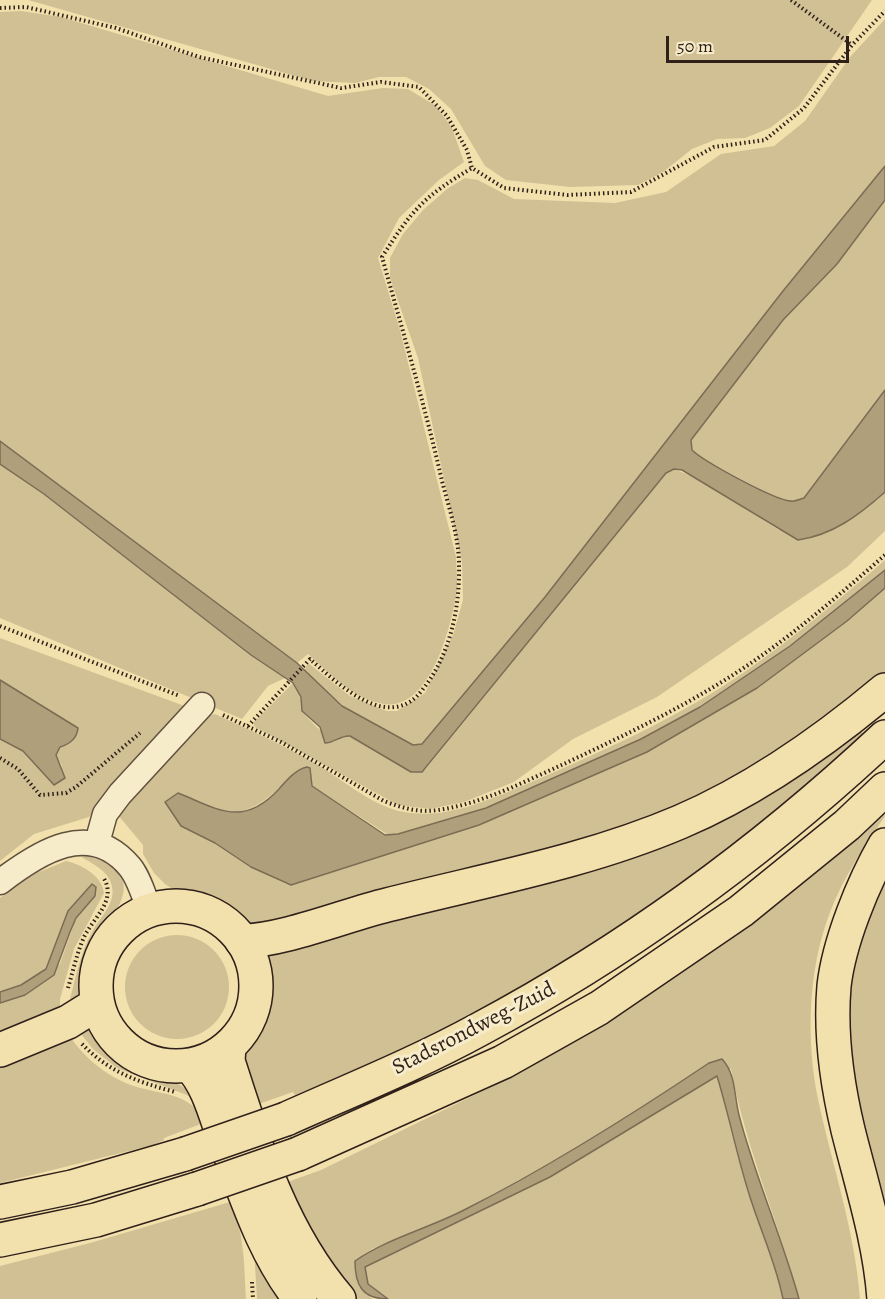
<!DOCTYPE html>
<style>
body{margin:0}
#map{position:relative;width:885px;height:1299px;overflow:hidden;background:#f2e1ad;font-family:Alegreya,serif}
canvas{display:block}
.scale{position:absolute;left:666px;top:36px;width:183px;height:27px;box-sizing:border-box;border:3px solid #30201a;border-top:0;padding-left:8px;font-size:18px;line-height:21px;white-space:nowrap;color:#30201a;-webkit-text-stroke:4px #f7ecca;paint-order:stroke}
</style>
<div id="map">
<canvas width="885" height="1299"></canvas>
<div class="scale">50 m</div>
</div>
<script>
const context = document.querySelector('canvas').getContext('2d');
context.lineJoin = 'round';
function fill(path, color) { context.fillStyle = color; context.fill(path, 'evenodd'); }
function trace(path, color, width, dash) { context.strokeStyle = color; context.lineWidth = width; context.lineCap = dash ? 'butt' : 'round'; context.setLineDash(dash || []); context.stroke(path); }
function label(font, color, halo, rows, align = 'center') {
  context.font = font + ' Alegreya,serif'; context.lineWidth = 6; context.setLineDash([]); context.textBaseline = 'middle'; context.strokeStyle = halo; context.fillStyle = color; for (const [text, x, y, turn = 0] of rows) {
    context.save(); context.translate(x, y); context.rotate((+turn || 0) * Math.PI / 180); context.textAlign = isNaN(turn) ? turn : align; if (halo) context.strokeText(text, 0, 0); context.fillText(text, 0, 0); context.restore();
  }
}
fill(new Path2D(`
 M 28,0 L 872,0 L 799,106 L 770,128 L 745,138 L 717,139 L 692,149 L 663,172 L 638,185 L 570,187 L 506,180 L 485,166 L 451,109 L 429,89 L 406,77 L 379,77 L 355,83 L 313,81 Z
 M 21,11 L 61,17 L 328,96 L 383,88 L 408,89 L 436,106 L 452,128 L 464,162 L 439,180 L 399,218 L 378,258 L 400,330 L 456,557 C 456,568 458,579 457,589 C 452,624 431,711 384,704 C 353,699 330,674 308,654 L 297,663 L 0,441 L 0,12 Z
 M 885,19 L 885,166 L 783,291 L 545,597 L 422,744 L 413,745 L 350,712 L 304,671 L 308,663 L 350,696 L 387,711 L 397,711 L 425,693 L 453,635 L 463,600 L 462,562 L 418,358 L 390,278 L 390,258 L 403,234 L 423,210 L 447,189 L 465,178 L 478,180 L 514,199 L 615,203 L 666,192 L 721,154 L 774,146 L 805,121 L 850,57 Z
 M 885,200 L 885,390 L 804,498 L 791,502 L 778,499 L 698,456 L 692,450 L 691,440 L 783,320 L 837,264 Z
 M 0,464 L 44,494 L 285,678 L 268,686 L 242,719 L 0,618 Z
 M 674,469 L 696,478 L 779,530 L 876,501 L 885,492 L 885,531 L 847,567 L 657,697 L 573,739 L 514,782 L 464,802 L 430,809 L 398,805 L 255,727 L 253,723 L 293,683 L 301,697 L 302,711 C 309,720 324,735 334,742 L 343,735 L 350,736 L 411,772 L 425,770 L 666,473 Z
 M 885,560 L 885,570 C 826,619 766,666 701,706 C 661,731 617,750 575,770 C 516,797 454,822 390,836 L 312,786 L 310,773 L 302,768 C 275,789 253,823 212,809 C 200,805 190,798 178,793 L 166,802 L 181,826 L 215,843 L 251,867 L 286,884 L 296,884 L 479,825 L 647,752 L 757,688 L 847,621 L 885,588 L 885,680 L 800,746 L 645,825 L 342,907 L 252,925 L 221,904 L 174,890 L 165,884 L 154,873 L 143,854 L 143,845 L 118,815 L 120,809 L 203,718 L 215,714 C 248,729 281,744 313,762 C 341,778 371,806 404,812 C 449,820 493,798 534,781 C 605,750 679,717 743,673 C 793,638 839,600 885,560 Z
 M 0,638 L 190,708 L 123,775 L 89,817 L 34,834 L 0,861 L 0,739 L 23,751 L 54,784 L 62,766 L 56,755 L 60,747 C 70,744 77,739 78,728 L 0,680 Z
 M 858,728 L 864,735 C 695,885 507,1015 295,1095 L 293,1092 L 250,1107 C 248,1094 241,1078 241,1066 C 242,1051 254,1040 260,1028 C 273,1003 271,977 264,951 L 585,864 Z
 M 881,812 L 885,816 C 864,847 842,879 829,915 C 808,971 806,1040 818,1099 C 832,1165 855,1231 860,1299 L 799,1299 C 778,1221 746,1148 731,1069 L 610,1129 L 465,1210 L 414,1234 L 372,1249 L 355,1261 L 363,1291 L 373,1299 L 349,1299 L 279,1185 L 321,1170 L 501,1082 L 599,1024 Z
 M 80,856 C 92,854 102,857 111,864 C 145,891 102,925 90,952 C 81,971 85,993 68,1007 C 75,982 79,955 92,932 C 100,917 118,902 111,883 C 107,870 91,863 80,856 Z
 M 66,861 C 83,865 102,876 104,893 L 74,949 L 60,999 L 60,1016 L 0,1040 L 0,1003 L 25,995 L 60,964 L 76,918 L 95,896 L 92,884 L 68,911 L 46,969 L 21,985 L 0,992 L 0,898 L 24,878 Z
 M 885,873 L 885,1248 L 846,1029 L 851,964 Z
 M125 987a52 52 0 1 1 104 0a52 52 0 1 1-104 0Z
 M 92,1024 C 105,1048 124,1068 151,1075 C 171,1081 183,1083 197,1099 L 117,1068 L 93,1049 L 77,1029 Z
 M 68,1033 C 81,1055 106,1076 131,1085 C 162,1096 189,1091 206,1122 L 164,1138 L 164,1140 L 153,1145 L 0,1183 L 0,1060 Z
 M 718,1075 C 727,1117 737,1157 750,1197 C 761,1232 776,1263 783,1299 L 388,1299 L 368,1284 L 364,1267 L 550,1177 Z
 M 230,1202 C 245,1233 244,1265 246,1299 L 0,1299 L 0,1266 L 90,1243 Z
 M 254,1249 L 292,1299 L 257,1299 Z`), '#d1c094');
const water = new Path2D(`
 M 885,166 L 885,200 L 837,264 L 783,320 L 691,440 L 692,450 C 703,461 776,501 791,501 C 795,502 800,499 804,498 L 885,390 L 885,492 C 859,515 833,535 798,540 L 682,470 L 674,469 L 666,473 L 422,772 L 411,772 L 350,736 C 340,735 335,743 325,743 L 320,727 L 302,711 L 301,697 L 293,683 L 251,655 L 44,494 L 0,464 L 0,441 L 297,663 L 342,706 L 413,745 L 422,744 L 545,597 L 783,291 Z
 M 885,570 L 885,588 L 847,621 L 757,688 L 647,752 L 479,825 L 291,885 L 251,867 L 215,843 L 181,826 L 165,802 L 178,793 C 216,808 242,829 279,789 C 286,781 296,769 307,767 L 310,768 L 312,786 L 385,835 L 398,834 L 486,808 L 641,739 L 700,707 L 790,646 Z
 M 0,680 L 78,728 C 77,739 70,744 60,747 L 56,755 L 65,778 L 54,785 L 23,751 L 0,739 Z
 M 92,884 L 96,887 L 95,896 L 76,918 L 70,932 L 54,975 L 25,995 L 0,1003 L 0,992 L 21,985 L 46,969 L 68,911 Z
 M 722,1059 C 736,1074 734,1095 739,1115 C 755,1177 782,1237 799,1299 L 783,1299 C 776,1263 761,1232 750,1197 C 737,1157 729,1115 717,1076 L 550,1177 L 365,1267 L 368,1284 L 388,1299 C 362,1299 355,1285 355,1261 C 388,1238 430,1228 466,1209 C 551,1166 630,1116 709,1063 Z`);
fill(water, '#b09f7b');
trace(water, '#7d6c54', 1.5);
const street = new Path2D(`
 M 97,843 L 105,814 L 120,794 L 202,705
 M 0,882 C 39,852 90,819 130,867 C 139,878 144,896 149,909`);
const primary = new Path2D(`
 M96 986a80 80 0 1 1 160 0a80 80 0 1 1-160 0Z
 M 229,1046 L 228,1061 C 255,1145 281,1232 339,1299
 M 189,1065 C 207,1082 215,1113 223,1136 C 245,1192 262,1251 300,1299`);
const highway = new Path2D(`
 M 242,941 C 282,941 346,915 387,905 C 485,880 586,862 680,822 C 755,790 823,742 885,690
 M 0,1050 L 68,1022 L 97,1004
 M 286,1119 C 351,1090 418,1063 480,1029 C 628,950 763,851 885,737
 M 298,1154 L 503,1062 L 599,1008 L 741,911 L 847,825 L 885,789
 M 0,1202 L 72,1187 L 185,1154
 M 0,1240 L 96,1220 L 197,1189
 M 884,1299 C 880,1242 862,1186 848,1130 C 837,1084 830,1033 834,986 C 839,942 863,883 885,845`);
trace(street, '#60503f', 27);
trace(primary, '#30201a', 36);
trace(highway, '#30201a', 36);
trace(new Path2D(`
 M 791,0 L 852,45
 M 0,8 L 26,7 L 116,28 L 199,57 L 341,88 L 381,82 L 419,87 L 447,116 L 467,150 L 472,168 L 504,188 L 568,195 L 631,192 L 714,147 L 765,140 L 804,108 L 852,45 L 885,11
 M 0,626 L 180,696
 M 223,715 L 281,742 L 384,801 C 402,808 419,813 438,810 C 481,804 526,781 566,763 C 625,735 684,707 739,671 C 791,637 838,596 885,555
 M 248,726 L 310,659 C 339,685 390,734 423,689 C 450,655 460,608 459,565 C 459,537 449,508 442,481 C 425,406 403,332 382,257 C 412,210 423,197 472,168
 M 0,758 L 18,769 L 40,795 L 66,793 L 76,787 L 140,733
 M 68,988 C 73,971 77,953 84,937 C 93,918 118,900 103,877
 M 82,1044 C 109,1072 138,1082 175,1092
 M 252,1282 L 253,1299`), '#30201a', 4, [1.5, 3]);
trace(street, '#f7ecca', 24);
trace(primary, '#f2e1ad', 33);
trace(highway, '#f2e1ad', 33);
const highwayBridge = new Path2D(`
 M 185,1154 L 286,1119
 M 197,1189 L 298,1154`);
trace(highwayBridge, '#30201a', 36, []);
trace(highwayBridge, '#f2e1ad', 33);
label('22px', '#30201a', '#f7ecca', [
 ["Stadsrondweg-Zuid",474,1029,-27]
]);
</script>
